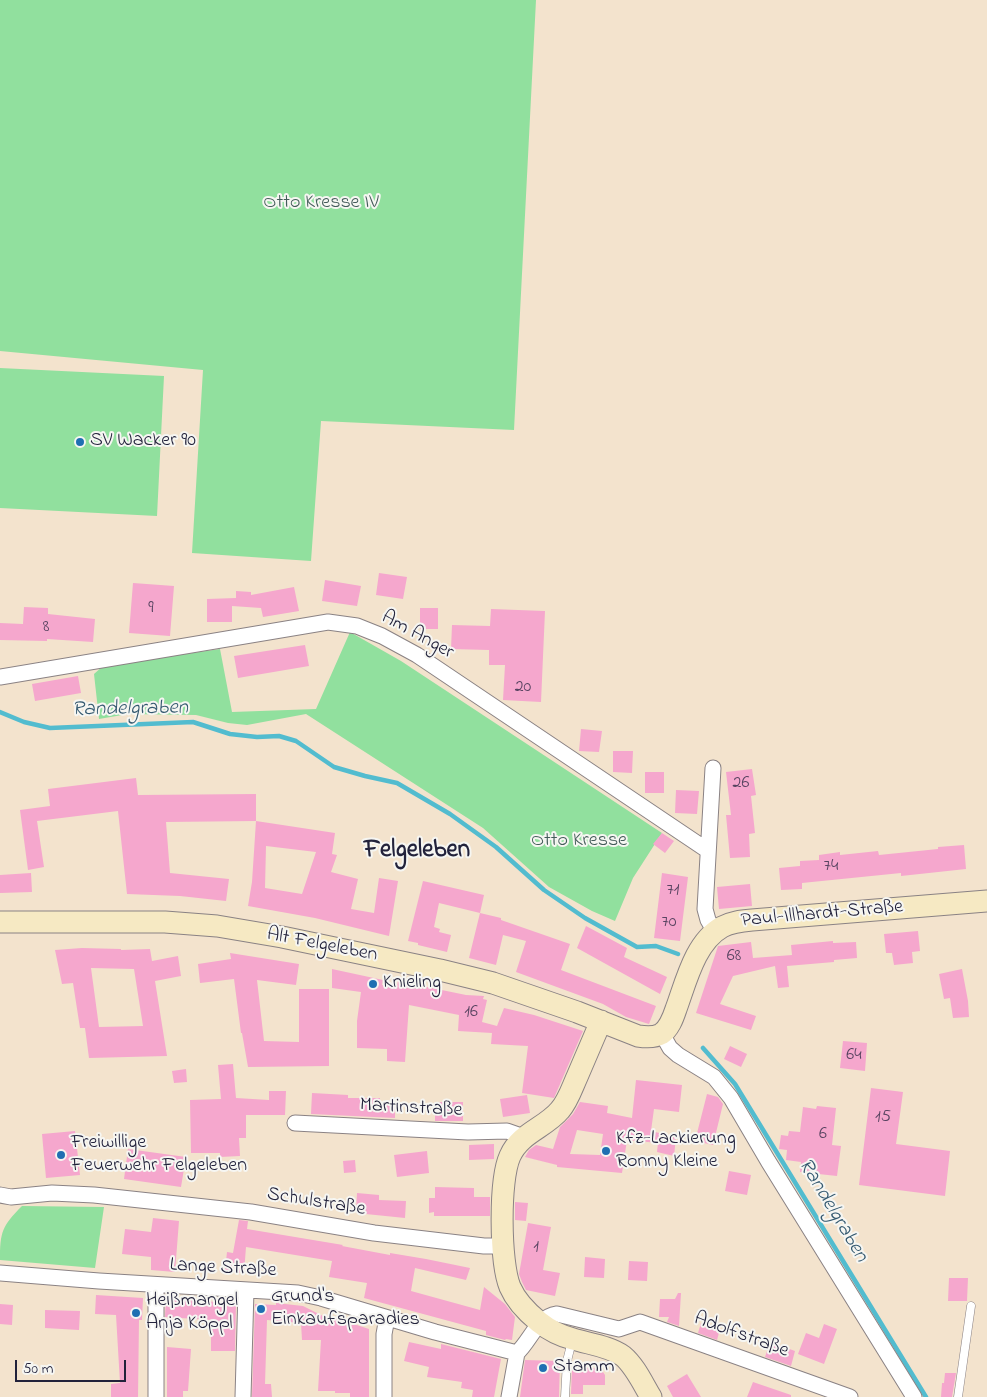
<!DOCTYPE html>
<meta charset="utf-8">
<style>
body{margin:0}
#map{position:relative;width:987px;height:1397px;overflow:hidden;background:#f3e3cd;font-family:"Indie Flower",sans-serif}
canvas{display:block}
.scale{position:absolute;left:15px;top:1360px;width:111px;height:22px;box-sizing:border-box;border:2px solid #22223b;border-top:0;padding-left:6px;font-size:15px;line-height:18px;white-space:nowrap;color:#22223b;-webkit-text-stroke:4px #f6f6f2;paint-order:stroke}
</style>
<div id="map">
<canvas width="987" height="1397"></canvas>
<div class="scale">50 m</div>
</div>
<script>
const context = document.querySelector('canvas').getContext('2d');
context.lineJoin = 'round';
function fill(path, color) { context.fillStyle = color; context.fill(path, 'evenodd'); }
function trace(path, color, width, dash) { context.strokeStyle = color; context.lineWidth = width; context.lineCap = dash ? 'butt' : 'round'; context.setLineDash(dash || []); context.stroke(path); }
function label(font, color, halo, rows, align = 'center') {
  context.font = font + ' "Indie Flower",sans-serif'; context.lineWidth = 4; context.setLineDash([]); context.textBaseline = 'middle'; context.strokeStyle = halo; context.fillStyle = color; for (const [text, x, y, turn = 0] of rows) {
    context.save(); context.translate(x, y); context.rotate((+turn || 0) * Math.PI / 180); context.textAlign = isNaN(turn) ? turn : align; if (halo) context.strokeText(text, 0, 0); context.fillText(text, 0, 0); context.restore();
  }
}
fill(new Path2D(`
 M 0,0 L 536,0 L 514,430 L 321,421 L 311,561 L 192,553 L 203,370 L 0,351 Z
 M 0,368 L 164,376 L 157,516 L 0,508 Z
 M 350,632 L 401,661 L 662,833 L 633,878 L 615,921 L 592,911 L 549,887 L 483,828 L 306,714 L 247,725 L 228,723 L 196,715 L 128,714 L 99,719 L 94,674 L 103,666 L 220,649 L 232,712 L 316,709 Z
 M 22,1206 L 104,1207 L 95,1268 L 0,1260 C 0,1232 2,1226 22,1206 Z`), '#91e09e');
trace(new Path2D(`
 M 0,712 L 24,722 L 50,728 L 193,722 L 230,734 L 257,737 L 279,736 L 296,741 L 334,767 L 365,776 L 397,783 L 450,814 L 496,847 L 544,890 L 585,918 L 637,947 L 656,946 L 678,954
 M 703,1048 L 735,1084 L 926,1397`), '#52bccf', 4.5);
fill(new Path2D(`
 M 379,573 L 407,577 L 403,599 L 376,595 Z
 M 325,580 L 361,586 L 357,606 L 322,601 Z
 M 133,583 L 174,586 L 170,636 L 129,633 Z
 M 294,587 L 299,611 L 263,617 L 261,608 L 232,606 L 232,622 L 207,622 L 207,599 L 236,598 L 236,591 L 251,592 L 251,595 Z
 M 24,607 L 48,608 L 48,614 L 95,619 L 93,642 L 47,639 L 47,641 L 0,640 L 0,623 L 23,624 Z
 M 420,608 L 438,608 L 438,629 L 420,629 Z
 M 491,609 L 545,611 L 541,702 L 503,700 L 505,665 L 489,665 L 489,650 L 451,649 L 452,625 L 490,626 Z
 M 305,645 L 309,666 L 238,678 L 234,656 Z
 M 78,676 L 81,693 L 35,701 L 32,684 Z
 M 581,729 L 602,731 L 599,752 L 579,751 Z
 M 613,751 L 633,751 L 632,773 L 613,772 Z
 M 752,769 L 756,795 L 751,796 L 755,833 L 749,834 L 750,857 L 730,858 L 726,815 L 731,815 L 726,772 Z
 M 645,772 L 664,772 L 664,793 L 645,793 Z
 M 136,778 L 138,795 L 256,794 L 256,821 L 166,822 L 170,873 L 229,879 L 226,901 L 180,896 L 127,894 L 118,811 L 37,821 L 44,867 L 28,870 L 20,810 L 50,806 L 48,789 Z
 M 676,790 L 699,791 L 697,814 L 675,813 Z
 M 256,821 L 335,833 L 332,854 L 337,855 L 331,872 L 358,879 L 351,909 L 374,913 L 379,878 L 398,881 L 389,936 L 315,918 L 248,906 L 252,882 ZM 266,846 L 316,852 L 302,894 L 265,888 Z
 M 662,833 L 674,841 L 665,853 L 653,844 Z
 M 964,845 L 966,869 L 901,876 L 901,873 L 802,883 L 802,889 L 781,890 L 779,868 L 800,866 L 800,861 L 819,860 L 819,855 L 840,852 L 840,855 L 878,851 L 879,855 L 938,849 L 938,847 Z
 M 31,873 L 32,892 L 0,893 L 0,875 Z
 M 662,873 L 688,877 L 680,941 L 654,938 Z
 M 423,881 L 484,895 L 480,913 L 439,903 L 434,927 L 440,929 L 439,932 L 451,935 L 447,952 L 418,945 L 418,943 L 408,941 Z
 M 750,884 L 752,906 L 719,909 L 717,887 Z
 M 480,913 L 501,918 L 501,920 L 570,944 L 561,970 L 656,1006 L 649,1024 L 626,1017 L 603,1004 L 516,972 L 526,941 L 503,935 L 496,965 L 469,958 Z
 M 586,926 L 627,948 L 624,957 L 667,977 L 660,994 L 577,948 Z
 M 918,931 L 920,951 L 912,952 L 913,963 L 894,965 L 892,953 L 886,953 L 884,934 Z
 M 833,941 L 833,943 L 856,942 L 857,958 L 834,960 L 834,962 L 787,966 L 789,987 L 778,988 L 775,966 L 733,976 L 720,1004 L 756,1016 L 751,1030 L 696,1013 L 718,946 L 751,942 L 753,958 L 792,955 L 791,945 Z
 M 82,948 L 121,949 L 121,950 L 150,949 L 152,961 L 178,956 L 181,976 L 155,981 L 167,1056 L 89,1058 L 85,1028 L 80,1028 L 73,983 L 62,984 L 55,950 ZM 91,968 L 134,969 L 143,1026 L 99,1027 Z
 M 230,953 L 299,964 L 296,985 L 257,980 L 264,1041 L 299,1042 L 299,989 L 329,989 L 329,1066 L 248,1067 L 242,1033 L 241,1033 L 234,979 L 200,983 L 198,964 L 231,959 Z
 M 332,969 L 383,980 L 382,985 L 397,988 L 398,981 L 466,995 L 484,996 L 483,999 L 487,1000 L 482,1022 L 497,1026 L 504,1008 L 534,1015 L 583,1031 L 554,1098 L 522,1093 L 528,1046 L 491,1044 L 492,1033 L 458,1031 L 459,1015 L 409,1005 L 405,1062 L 387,1061 L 387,1049 L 357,1048 L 357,1021 L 361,992 L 332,988 Z
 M 962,969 L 968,1001 L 969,1017 L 953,1018 L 950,998 L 944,999 L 939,974 Z
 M 843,1041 L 867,1043 L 865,1071 L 840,1068 Z
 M 730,1046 L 747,1054 L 741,1067 L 724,1059 Z
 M 233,1064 L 236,1098 L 269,1100 L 269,1091 L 286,1091 L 285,1115 L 246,1115 L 246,1138 L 239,1138 L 240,1156 L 220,1157 L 220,1153 L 191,1153 L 190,1100 L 221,1099 L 218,1065 Z
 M 186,1069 L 187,1082 L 174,1083 L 172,1071 Z
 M 636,1080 L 682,1085 L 679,1112 L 654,1109 L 651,1131 L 676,1137 L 674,1156 L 657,1152 L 658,1143 L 627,1140 L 622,1173 L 557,1167 L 557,1165 L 525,1157 L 529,1150 L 536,1145 L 553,1149 L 560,1127 L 573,1114 L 580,1102 L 608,1106 L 607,1113 L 632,1118 ZM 577,1130 L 603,1134 L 600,1155 L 570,1154 Z
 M 871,1088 L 903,1092 L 896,1144 L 950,1151 L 945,1196 L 859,1185 Z
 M 312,1093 L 348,1095 L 348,1098 L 380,1098 L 380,1103 L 395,1103 L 395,1118 L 311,1114 Z
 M 707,1094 L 718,1097 L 723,1104 L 713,1145 L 695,1141 Z
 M 527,1095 L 530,1113 L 503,1117 L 500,1099 Z
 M 435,1102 L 463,1102 L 463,1121 L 435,1121 Z
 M 817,1106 L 836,1108 L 832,1145 L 841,1146 L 837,1176 L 800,1172 L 801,1162 L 786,1160 L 787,1150 L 779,1149 L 781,1135 L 788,1136 L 789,1131 L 800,1132 L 803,1107 L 816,1109 Z
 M 75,1131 L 80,1175 L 46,1178 L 42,1134 Z
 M 494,1144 L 494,1159 L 469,1160 L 469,1145 Z
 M 128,1149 L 186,1157 L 181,1187 L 124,1179 Z
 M 427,1151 L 429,1173 L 397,1177 L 394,1155 Z
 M 355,1160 L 356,1172 L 344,1173 L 343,1161 Z
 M 729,1171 L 751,1175 L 747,1195 L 725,1191 Z
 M 435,1187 L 474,1188 L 474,1197 L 490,1197 L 490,1216 L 434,1216 L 434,1212 L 429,1213 L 429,1198 L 435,1198 Z
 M 357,1193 L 379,1195 L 379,1200 L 406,1201 L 405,1218 L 356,1213 Z
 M 515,1202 L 528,1203 L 526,1221 L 515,1220 Z
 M 153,1218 L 179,1221 L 175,1272 L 151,1270 L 151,1257 L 122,1254 L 125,1229 L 151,1232 Z
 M 239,1220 L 248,1221 L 247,1229 L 343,1245 L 342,1246 L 390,1255 L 390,1253 L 426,1259 L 470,1268 L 466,1280 L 415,1268 L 411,1291 L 480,1310 L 484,1287 L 505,1304 L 515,1317 L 512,1340 L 506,1339 L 505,1340 L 486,1335 L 486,1331 L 364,1298 L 367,1283 L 329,1277 L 332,1261 L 246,1247 L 244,1273 L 225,1271 L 227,1252 L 233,1253 Z
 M 528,1223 L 551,1227 L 543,1270 L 560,1273 L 555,1296 L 526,1290 L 522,1282 L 519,1274 Z
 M 585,1257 L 605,1259 L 604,1278 L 584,1277 Z
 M 629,1261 L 648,1262 L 647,1281 L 628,1280 Z
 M 949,1278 L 968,1278 L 967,1301 L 948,1301 Z
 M 678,1293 L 681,1293 L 679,1326 L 667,1322 L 669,1317 L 659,1317 L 660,1299 L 675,1299 Z
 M 96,1295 L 143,1298 L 142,1320 L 139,1320 L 138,1397 L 111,1397 L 111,1384 L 120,1383 L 116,1315 L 95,1314 Z
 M 166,1297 L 182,1299 L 181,1300 L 236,1303 L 235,1351 L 211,1351 L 211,1320 L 165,1317 Z
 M 276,1303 L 303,1306 L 331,1320 L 332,1317 L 369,1329 L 369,1397 L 350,1397 L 350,1393 L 335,1393 L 335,1391 L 318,1391 L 321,1340 L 302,1340 L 301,1323 L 267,1320 L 265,1384 L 271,1384 L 272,1397 L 252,1397 L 255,1304 L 276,1305 Z
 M 0,1304 L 13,1305 L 12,1325 L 0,1324 Z
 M 45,1310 L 80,1311 L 79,1330 L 45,1328 Z
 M 701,1323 L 720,1329 L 717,1340 L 698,1333 Z
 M 824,1324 L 837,1329 L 824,1364 L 798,1354 L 806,1333 L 819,1338 Z
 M 409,1342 L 441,1349 L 441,1344 L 501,1359 L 494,1397 L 472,1397 L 473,1390 L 461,1388 L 462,1382 L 427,1377 L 429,1367 L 404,1361 Z
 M 770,1342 L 795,1351 L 791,1366 L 765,1357 Z
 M 167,1347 L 191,1349 L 188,1391 L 183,1391 L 183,1397 L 167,1397 Z
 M 525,1360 L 560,1361 L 559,1397 L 520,1397 Z
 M 572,1366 L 601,1369 L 605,1375 L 605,1385 L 583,1385 L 583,1394 L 571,1394 Z
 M 945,1373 L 956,1373 L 952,1397 L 941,1397 L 942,1383 L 944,1383 Z
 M 687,1374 L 701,1397 L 673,1397 L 667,1386 Z
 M 753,1382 L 791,1395 L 791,1397 L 747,1397 Z`), '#f5a7cd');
const lane = new Path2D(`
 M 565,1397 L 567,1361 L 572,1341
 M 958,1397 L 971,1306`);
const street = new Path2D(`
 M 0,677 L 328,622 L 357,626 L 382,636 L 417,655 L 707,850
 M 713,768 L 705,909 L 708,920 L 715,932
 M 662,1034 L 670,1048 L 678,1055 L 714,1077 L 731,1098 L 768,1161 L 914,1397
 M 295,1123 L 468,1132 L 507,1131 L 524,1137
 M 0,1195 L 11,1197 L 52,1193 L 94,1195 L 251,1212 L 374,1233 L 484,1246 L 504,1246
 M 0,1273 L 99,1281 L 298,1293 L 321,1298 L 435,1332 L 517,1353 C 531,1340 537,1317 557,1314 L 619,1329 L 640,1322 L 850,1397
 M 156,1397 L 156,1285
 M 243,1397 L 246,1290
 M 384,1397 L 384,1334 L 387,1318
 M 509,1397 L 517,1353`);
const secondary = new Path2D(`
 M 0,922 L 165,922 L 217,926 L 282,937 L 440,970 L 493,983 L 577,1012 L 638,1036 C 645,1037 654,1038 661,1034 C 669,1029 673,1018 676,1009 C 686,982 695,942 722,927 C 731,922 741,921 752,920 L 987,901
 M 601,1021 C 593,1040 585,1058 577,1077 C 572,1088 568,1101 560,1110 C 545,1128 520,1133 510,1156 C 499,1180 500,1263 510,1287 C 516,1301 528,1313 539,1322 C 549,1330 561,1336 573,1339 C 589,1344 609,1346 623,1356 C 635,1366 643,1384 651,1397`);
trace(lane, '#8a8284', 9);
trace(street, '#8a8284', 17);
trace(secondary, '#8a8284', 23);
trace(lane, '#fff', 8);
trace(street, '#fff', 15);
trace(secondary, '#f6e9c3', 21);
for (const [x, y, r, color] of [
 [80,442,5,"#1f6fb2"],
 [373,984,5,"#1f6fb2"],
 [606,1151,5,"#1f6fb2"],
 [61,1155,5,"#1f6fb2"],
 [261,1309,5,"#1f6fb2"],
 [136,1313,5,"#1f6fb2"],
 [543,1368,5,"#1f6fb2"]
]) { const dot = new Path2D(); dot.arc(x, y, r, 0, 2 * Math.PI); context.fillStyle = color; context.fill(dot); trace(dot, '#f6f6f2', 2); }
label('18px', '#574360', null, [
 ["9",151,609],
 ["8",46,628],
 ["20",523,688],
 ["26",741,784],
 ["74",831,867],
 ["71",673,891],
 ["70",669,923],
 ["68",734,957],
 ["16",471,1013],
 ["64",854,1056],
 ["15",883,1118],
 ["6",823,1135],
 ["1",536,1248]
]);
label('20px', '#435b59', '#f6f6f2', [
 ["Otto Kresse IV",321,204],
 ["Otto Kresse",579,842]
]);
label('20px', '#22223b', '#f6f6f2', [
 ["SV Wacker 90",90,442],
 ["Knieling",383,984],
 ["Kfz-Lackierung",616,1140],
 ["Ronny Kleine",616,1163],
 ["Freiwillige",71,1144],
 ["Feuerwehr Felgeleben",71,1167],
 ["Grund's",271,1298],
 ["Einkaufsparadies",271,1321],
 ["Heißmangel",146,1302],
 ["Anja Köppl",146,1325],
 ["Stamm",553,1368]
], 'left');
label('20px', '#22223b', '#f6f6f2', [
 ["Am Anger",417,636,29],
 ["Paul-Illhardt-Straße",822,915,-5],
 ["Alt Felgeleben",322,946,11],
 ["Martinstraße",411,1109,3],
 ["Schulstraße",316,1203,9],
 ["Lange Straße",223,1269,3],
 ["Adolfstraße",741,1336,20]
]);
label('italic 21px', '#33586f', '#f6f6f2', [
 ["Randelgraben",130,710,-1],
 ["Randelgraben",832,1211,59]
]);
label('bold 25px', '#22223b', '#f6f6f2', [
 ["Felgeleben",417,852]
]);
</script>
